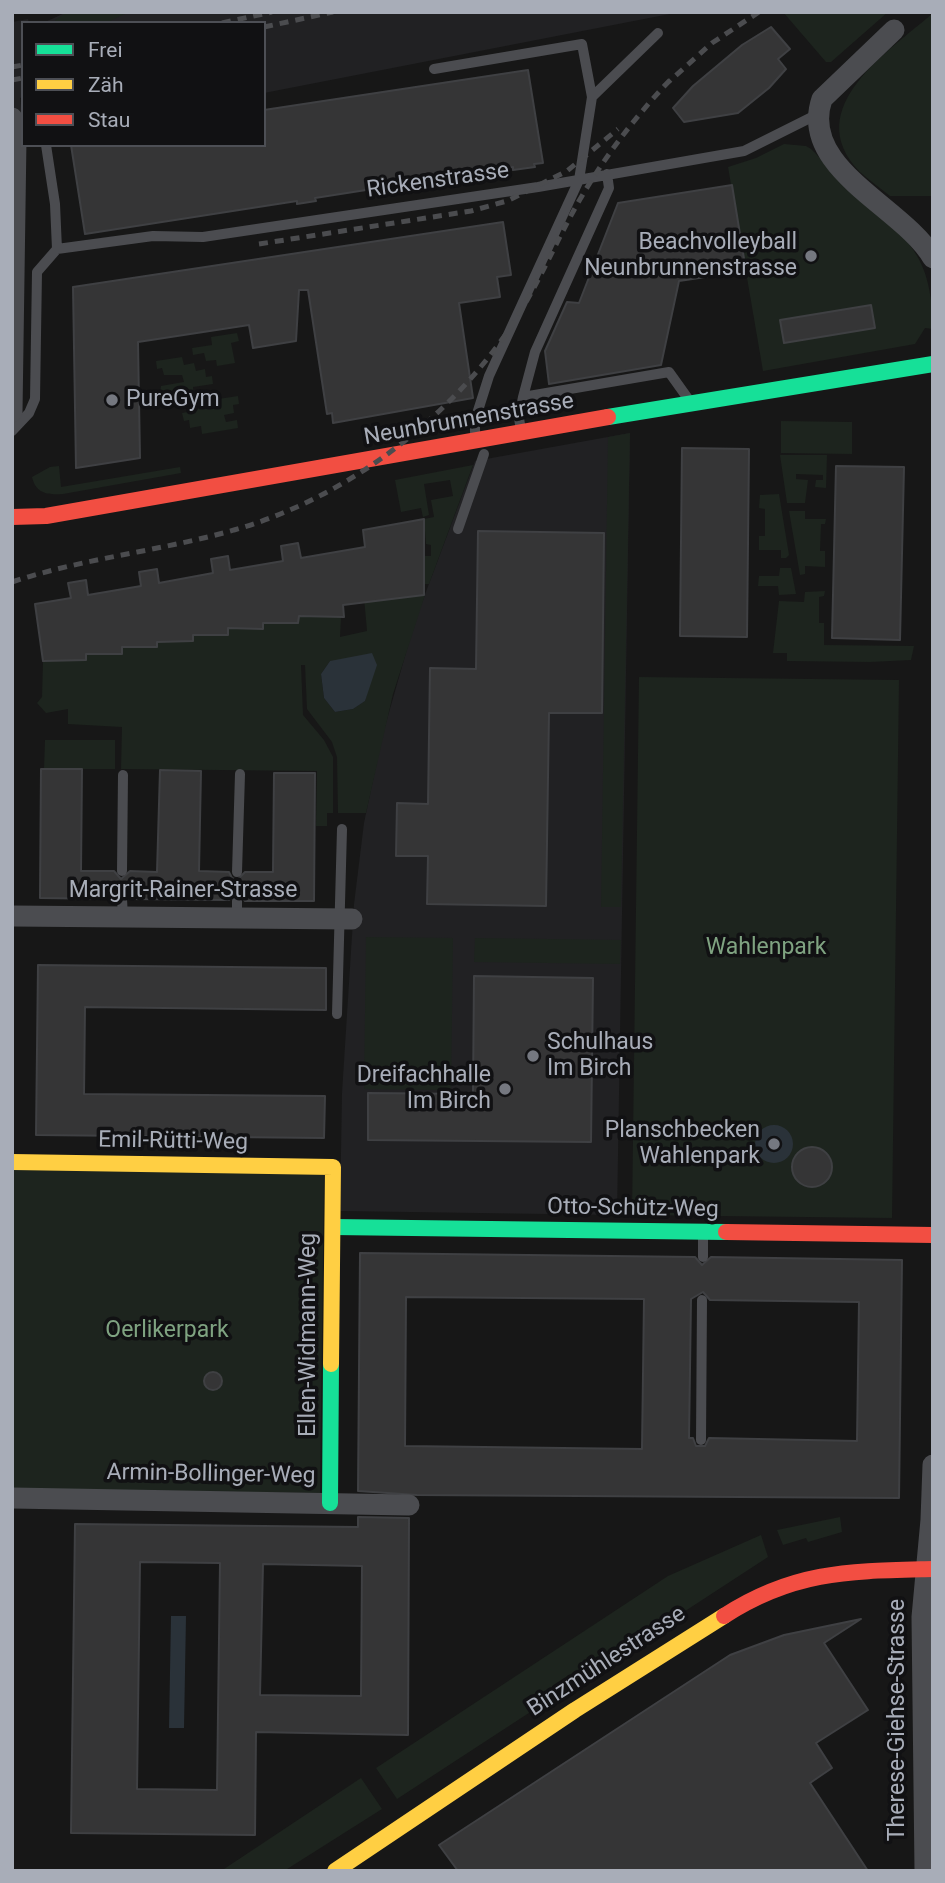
<!DOCTYPE html>
<meta charset="utf-8">
<style>
body{margin:0}
#map{position:relative;width:945px;height:1883px;overflow:hidden;background:#171717;font-family:Roboto,sans-serif}
canvas{display:block}
.frame{position:absolute;inset:0;border:14px solid #a8adb8;pointer-events:none}
.legend{position:absolute;left:21px;top:21px;width:245px;height:126px;box-sizing:border-box;background:#111113;border:2px solid #4d4f55;margin:0;padding:9px 12px;list-style:none;font-size:21px;color:#a8adb8}
.legend li{display:flex;align-items:center;gap:14px;height:35px}
.legend b{width:35px;border:2px solid #4d4f55}
</style>
<div id="map">
<canvas width="945" height="1883"></canvas>
<div class="frame"></div>
<ul class="legend">
<li><b style="height:9px;background:#16e098"></b>Frei</li>
<li><b style="height:9px;background:#ffcf43"></b>Zäh</li>
<li><b style="height:9px;background:#f24e42"></b>Stau</li>
</ul>
</div>
<script>
const context = document.querySelector('canvas').getContext('2d');
context.lineJoin = 'round';
function fill(path, color) { context.fillStyle = color; context.fill(path, 'evenodd'); }
function trace(path, color, width, dash) { context.strokeStyle = color; context.lineWidth = width; context.lineCap = dash ? 'butt' : 'round'; context.setLineDash(dash || []); context.stroke(path); }
function label(font, color, halo, rows, align = 'center') {
  context.font = font + ' Roboto,sans-serif'; context.lineWidth = 7; context.setLineDash([]); context.textBaseline = 'middle'; context.strokeStyle = halo; context.fillStyle = color; for (const [text, x, y, turn = 0] of rows) {
    context.save(); context.translate(x, y); context.rotate((+turn || 0) * Math.PI / 180); context.textAlign = isNaN(turn) ? turn : align; if (halo) context.strokeText(text, 0, 0); context.fillText(text, 0, 0); context.restore();
  }
}
fill(new Path2D(`
 M 67,12 L 680,12 L 264,93 L 264,23 L 43,23 Z
 M 28,19 L 29,23 L 23,23 L 23,97 L 20,98 L 23,127 L 12,129 L 12,22 Z
 M 630,433 L 617,1215 L 340,1211 L 342,1093 L 354,904 L 364,823 L 382,737 L 415,621 L 475,461 Z`), '#212123');
fill(new Path2D(`
 M 67,12 L 129,12 L 106,23 L 56,23 L 55,20 Z
 M 783,12 L 888,12 L 831,62 L 826,62 Z
 M 933,13 L 933,196 L 890,196 C 880,188 869,180 860,172 C 798,108 891,50 933,13 Z
 M 784,144 L 806,146 L 811,149 C 823,160 832,174 844,185 C 901,236 932,245 933,329 L 925,328 L 915,344 L 763,371 L 728,167 L 756,158 Z
 M 237,333 L 239,341 L 231,343 L 235,363 L 217,366 L 216,360 L 206,361 L 204,353 L 193,355 L 192,348 L 212,345 L 211,337 Z
 M 182,357 L 184,365 L 194,363 L 196,371 L 205,369 L 206,377 L 212,376 L 213,384 L 193,387 L 194,395 L 159,401 L 161,386 L 184,382 L 182,375 L 164,375 L 162,368 L 157,369 L 156,361 Z
 M 238,396 L 239,404 L 233,405 L 234,413 L 224,415 L 226,422 L 237,420 L 238,428 L 202,434 L 201,426 L 190,428 L 189,420 L 184,421 L 182,413 L 193,411 L 192,403 Z
 M 781,421 L 852,422 L 852,454 L 781,453 Z
 M 630,433 L 621,907 L 601,907 L 608,437 Z
 M 780,455 L 827,455 L 826,488 L 815,487 L 816,480 L 823,480 L 823,475 L 796,474 L 796,479 L 808,480 L 805,503 L 787,503 Z
 M 473,465 L 429,584 L 425,584 L 425,556 L 431,556 L 431,545 L 426,544 L 424,519 L 434,517 L 431,500 L 453,496 L 450,480 L 424,484 L 429,515 L 423,517 L 421,508 L 401,512 L 395,480 Z
 M 59,466 L 61,487 L 180,467 L 181,473 L 63,494 C 48,495 36,494 32,477 L 50,467 Z
 M 779,494 L 789,555 L 786,558 L 781,558 L 781,550 L 759,550 L 759,536 L 765,536 L 765,509 L 759,508 L 760,495 Z
 M 789,511 L 805,511 L 805,519 L 826,519 L 825,524 L 821,524 L 820,551 L 825,551 L 825,567 L 805,566 L 805,574 L 800,575 Z
 M 780,568 L 791,568 L 796,594 L 779,595 L 778,586 L 758,586 L 759,576 L 779,576 Z
 M 825,591 L 824,596 L 819,597 L 819,623 L 824,623 L 824,645 L 914,646 L 911,660 L 870,662 L 787,661 L 787,653 L 773,653 L 779,601 L 804,602 L 805,592 Z
 M 425,595 L 393,694 L 366,813 L 338,813 L 337,757 L 332,742 L 307,709 L 305,665 L 301,665 L 303,715 L 324,740 L 333,757 L 333,813 L 327,813 L 327,826 L 316,826 L 317,771 L 121,769 L 122,727 L 68,724 L 68,709 L 46,713 L 37,703 L 42,697 L 43,661 L 86,660 L 86,654 L 122,653 L 122,647 L 156,647 L 157,642 L 192,641 L 193,635 L 227,635 L 228,628 L 263,629 L 263,623 L 298,623 L 299,616 L 341,617 L 340,637 L 367,631 L 364,597 L 374,601 ZM 330,661 L 368,689 L 365,701 L 353,709 L 335,712 L 324,698 L 321,674 Z
 M 639,677 L 899,680 L 892,1218 L 632,1215 Z
 M 45,740 L 115,740 L 115,769 L 44,769 Z
 M 366,937 L 453,938 L 451,1090 L 364,1089 Z
 M 475,938 L 621,940 L 620,964 L 474,962 Z
 M 12,1169 L 324,1174 L 320,1493 L 12,1489 Z
 M 840,1517 L 842,1532 L 808,1542 L 806,1538 L 783,1545 L 777,1530 Z
 M 761,1535 L 768,1557 L 397,1799 L 376,1768 L 668,1576 Z
 M 361,1778 L 382,1809 L 284,1871 L 221,1871 Z`), '#1d241e');
fill(new Path2D(`
 M 372,653 L 377,665 L 365,701 L 353,709 L 335,712 L 324,698 L 321,674 L 330,661 Z
 M755 1144a19 19 0 1 1 38 0a19 19 0 1 1-38 0Z
 M 171,1616 L 186,1616 L 184,1728 L 169,1728 Z`), '#2a3239');
const building = new Path2D(`
 M 771,27 L 790,49 L 778,59 L 786,69 L 769,88 L 738,113 L 684,122 L 673,108 L 693,86 L 742,45 Z
 M 528,70 L 543,163 L 534,164 L 535,167 L 513,170 L 513,167 L 315,198 L 316,201 L 297,204 L 297,201 L 85,234 L 71,145 L 264,145 L 264,110 Z
 M 732,185 L 746,271 L 679,281 L 661,365 L 549,384 L 545,351 L 567,302 L 579,303 L 618,203 Z
 M 503,222 L 511,275 L 497,277 L 500,297 L 459,303 L 473,398 L 333,423 L 332,413 L 327,414 L 308,290 L 299,290 L 296,341 L 253,348 L 249,325 L 138,342 L 140,458 L 76,468 L 73,287 Z
 M 871,305 L 875,328 L 784,343 L 780,320 Z
 M 682,448 L 749,449 L 747,637 L 680,636 Z
 M 836,466 L 904,467 L 900,640 L 832,638 Z
 M 424,519 L 424,595 L 343,605 L 344,617 L 299,616 L 298,623 L 263,623 L 263,629 L 228,628 L 228,635 L 193,635 L 193,641 L 157,642 L 157,647 L 122,647 L 122,654 L 86,654 L 86,660 L 43,661 L 35,604 L 71,598 L 68,583 L 86,580 L 88,595 L 141,586 L 139,572 L 157,569 L 159,583 L 213,573 L 211,559 L 228,556 L 230,570 L 283,561 L 281,546 L 298,543 L 301,558 L 365,547 L 363,530 Z
 M 478,531 L 604,533 L 602,713 L 549,713 L 546,906 L 427,904 L 428,856 L 396,856 L 397,803 L 428,804 L 430,668 L 476,669 Z
 M 41,769 L 82,769 L 81,871 L 114,871 L 121,879 L 130,871 L 157,872 L 160,770 L 201,771 L 199,871 L 229,872 L 232,878 L 237,880 L 245,872 L 273,872 L 274,773 L 315,773 L 314,901 L 245,901 L 238,893 L 229,900 L 130,899 L 122,891 L 114,899 L 40,898 Z
 M 38,965 L 326,968 L 326,1010 L 85,1007 L 84,1094 L 325,1096 L 324,1138 L 36,1135 Z
 M 474,976 L 593,978 L 591,1142 L 368,1140 L 368,1093 L 473,1094 Z
 M792 1167a20 20 0 1 1 40 0a20 20 0 1 1-40 0Z
 M 360,1253 L 695,1257 L 702,1265 L 711,1257 L 902,1260 L 899,1498 L 417,1495 L 358,1491 ZM 703,1292 L 710,1300 L 859,1302 L 857,1441 L 709,1438 L 705,1446 L 696,1446 L 693,1438 L 689,1438 L 691,1299 ZM 406,1297 L 644,1299 L 642,1449 L 405,1446 Z
 M204 1381a9 9 0 1 1 18 0a9 9 0 1 1-18 0Z
 M 358,1517 L 409,1518 L 408,1735 L 256,1732 L 255,1835 L 71,1833 L 75,1524 L 358,1527 ZM 140,1562 L 220,1563 L 217,1790 L 137,1789 ZM 263,1564 L 362,1566 L 361,1696 L 260,1695 Z
 M 861,1619 L 824,1643 L 868,1710 L 816,1743 L 832,1768 L 810,1783 L 868,1871 L 458,1871 L 439,1845 L 730,1655 L 784,1635 Z`);
fill(building, '#353536');
trace(building, '#3f4043', 2);
trace(new Path2D(`
 M 434,69 L 582,44 L 592,97
 M 46,145 L 55,204 L 57,249
 M 523,397 L 535,352 L 609,188 L 607,174
 M 12,431 L 29,413 L 35,399 L 37,272 L 57,249 L 153,236 L 203,237 L 538,187 L 744,151 L 816,115
 M 521,431 L 519,418 L 523,397 L 669,372 L 689,400
 M 475,438 L 475,420 L 489,376 L 579,180 L 592,97 L 658,33
 M 458,529 L 484,454
 M 122,871 L 123,775
 M 237,872 L 240,774
 M 122,899 L 123,917
 M 237,918 L 237,901
 M 337,1014 L 342,829
 M 703,1257 L 703,1235
 M 701,1440 L 702,1300`), '#4b4c50', 10);
trace(new Path2D(`
 M 894,30 L 822,99 C 798,169 904,207 933,258
 M 12,118 L 16,139 L 12,412
 M 12,916 L 352,919
 M 12,1498 L 409,1505
 M 925,1871 L 922,1617 L 931,1520 L 933,1465`), '#4b4c50', 21);
trace(new Path2D(`
 M 608,417 L 933,364
 M 333,1227 L 726,1232
 M 330,1503 L 331,1364`), '#16e098', 16);
trace(new Path2D(`
 M 12,1162 L 333,1167 L 331,1364
 M 335,1871 L 575,1710 L 724,1616`), '#ffcf43', 16);
trace(new Path2D(`
 M 12,517 L 46,516 L 608,417
 M 726,1232 L 933,1235
 M 724,1616 C 795,1570 852,1571 933,1569`), '#f24e42', 16);
trace(new Path2D(`
 M 222,23 L 272,12
 M 264,27 L 333,12
 M 12,67 L 23,65
 M 12,80 L 23,78
 M 664,86 L 712,43 L 759,12
 M 259,244 L 471,211 L 507,201 L 567,171 L 618,129
 M 12,582 C 84,558 161,551 234,530 C 343,499 444,424 508,331 C 536,290 554,245 579,201 C 605,156 635,117 671,79`), '#4b4c4f', 5, [9, 7]);
for (const [x, y, r, color] of [
 [811,256,7,"#757880"],
 [112,400,7,"#757880"],
 [533,1056,7,"#757880"],
 [505,1089,7,"#757880"],
 [774,1144,7,"#757880"]
]) { const dot = new Path2D(); dot.arc(x, y, r, 0, 2 * Math.PI); context.fillStyle = color; context.fill(dot); trace(dot, '#111113', 2.5); }
label('23px', '#a8adb8', '#111113', [
 ["Rickenstrasse",438,181,-8],
 ["Neunbrunnenstrasse",469,420,-10],
 ["Margrit-Rainer-Strasse",183,891],
 ["Emil-Rütti-Weg",173,1142,1],
 ["Otto-Schütz-Weg",633,1209,1],
 ["Ellen-Widmann-Weg",309,1335,-90],
 ["Armin-Bollinger-Weg",211,1475,1],
 ["Binzmühlestrasse",607,1662,-33],
 ["Therese-Giehse-Strasse",898,1720,-90]
]);
label('23px', '#a8adb8', '#111113', [
 ["Beachvolleyball",797,243],
 ["Neunbrunnenstrasse",797,269],
 ["PureGym",126,400,"left"],
 ["Schulhaus",547,1043,"left"],
 ["Im Birch",547,1069,"left"],
 ["Dreifachhalle",491,1076],
 ["Im Birch",491,1102],
 ["Planschbecken",760,1131],
 ["Wahlenpark",760,1157]
], 'right');
label('23px', '#7fa381', '#111113', [
 ["Wahlenpark",766,948],
 ["Oerlikerpark",167,1331]
]);
</script>
